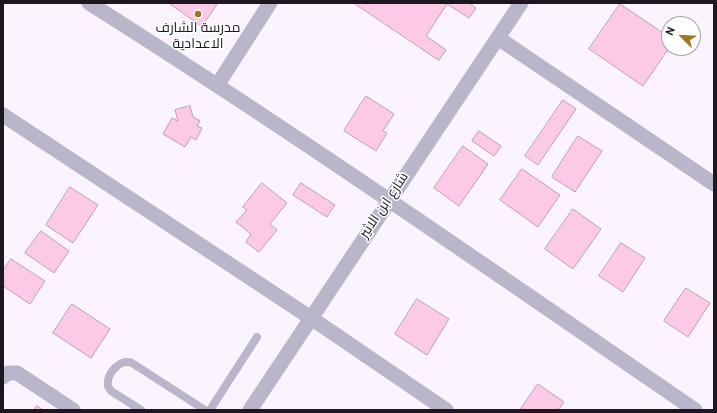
<!DOCTYPE html>
<meta charset="utf-8">
<style>
body{margin:0}
#map{position:relative;width:717px;height:413px;overflow:hidden;background:#fbf4fe;font-family:Overpass,sans-serif}
canvas{display:block}
.frame{position:absolute;inset:0;border:4px solid #1e1720;pointer-events:none}
.north{position:absolute;left:661px;top:16px;width:40px;height:40px;box-sizing:border-box;background:#fff;border:1px solid #a5a2a6;border-radius:50%;rotate:294deg;font-size:11px;font-weight:700;line-height:16px;text-align:center;color:#1e1720}
.north::after{content:'';display:block;margin:auto;width:14px;height:18px;background:#9e7624;clip-path:polygon(50% 0,100% 100%,50% 72%,0 100%)}
</style>
<div id="map">
<canvas width="717" height="413"></canvas>
<div class="frame"></div>
<div class="north">N</div>
</div>
<script>
const context = document.querySelector('canvas').getContext('2d');
context.lineJoin = 'round';
function fill(path, color) { context.fillStyle = color; context.fill(path, 'evenodd'); }
function trace(path, color, width, dash) { context.strokeStyle = color; context.lineWidth = width; context.lineCap = dash ? 'butt' : 'round'; context.setLineDash(dash || []); context.stroke(path); }
function label(font, color, halo, rows, align = 'center') {
  context.font = font + ' Overpass,Cairo,sans-serif'; context.lineWidth = 3; context.setLineDash([]); context.textBaseline = 'middle'; context.strokeStyle = halo; context.fillStyle = color; for (const [text, x, y, turn = 0] of rows) {
    context.save(); context.translate(x, y); context.rotate((+turn || 0) * Math.PI / 180); context.textAlign = isNaN(turn) ? turn : align; if (halo) context.strokeText(text, 0, 0); context.fillText(text, 0, 0); context.restore();
  }
}
const building = new Path2D(`
 M 169,3 L 218,3 L 202,26 Z
 M 354,3 L 469,3 L 476,8 L 469,18 L 447,4 L 426,36 L 446,50 L 439,60 Z
 M 620,4 L 669,37 L 669,48 L 643,86 L 589,49 Z
 M 366,96 L 394,114 L 383,131 L 387,133 L 376,151 L 344,131 Z
 M 563,100 L 576,109 L 538,165 L 525,156 Z
 M 190,106 L 193,117 L 200,121 L 197,126 L 202,128 L 196,140 L 191,137 L 185,147 L 163,134 L 172,118 L 178,121 L 175,110 Z
 M 479,131 L 501,146 L 494,156 L 472,141 Z
 M 578,136 L 602,151 L 575,192 L 552,177 Z
 M 463,146 L 488,164 L 459,206 L 434,188 Z
 M 522,169 L 560,195 L 538,227 L 500,200 Z
 M 262,183 L 287,203 L 270,224 L 277,230 L 259,252 L 246,242 L 251,234 L 236,222 L 247,210 L 243,207 Z
 M 301,183 L 335,205 L 327,217 L 293,195 Z
 M 70,187 L 98,205 L 73,243 L 46,225 Z
 M 573,209 L 601,229 L 573,269 L 545,249 Z
 M 41,231 L 69,251 L 54,273 L 25,253 Z
 M 621,243 L 645,258 L 623,292 L 599,276 Z
 M 11,259 L 45,281 L 30,304 L 3,286 L 3,271 Z
 M 686,288 L 710,303 L 688,337 L 664,321 Z
 M 417,299 L 449,319 L 427,355 L 395,334 Z
 M 72,304 L 110,329 L 91,358 L 53,333 Z
 M 538,384 L 564,402 L 558,410 L 520,410 Z
 M 37,406 L 43,410 L 34,410 Z`);
fill(building, '#fccae7');
trace(building, '#bba0af', 1);
trace(new Path2D(`
 M 141,410 L 111,391 L 108,386 C 106,374 120,358 132,363 L 205,410
 M 210,410 L 257,337`), '#b9b6cb', 8);
trace(new Path2D(`
 M 89,3 C 295,133 494,272 695,410
 M 498,38 L 714,184
 M 218,84 L 270,3
 M 3,115 L 311,318 L 446,410
 M 3,377 L 8,373 L 17,373 L 73,410
 M 250,410 L 521,3`), '#b9b6cb', 15);
for (const [x, y, r, color] of [
 [198,14,4,"#9e7624"]
]) { const dot = new Path2D(); dot.arc(x, y, r, 0, 2 * Math.PI); context.fillStyle = color; context.fill(dot); trace(dot, '#fff', 1.5); }
label('14px', '#1e1720', '#fff', [
 ["مدرسة الشارف",198,29],
 ["الاعدادية",198,45]
]);
label('14px', '#1e1720', '#fff', [
 ["شارع ابن الاثير",385,206,-56]
]);
</script>
